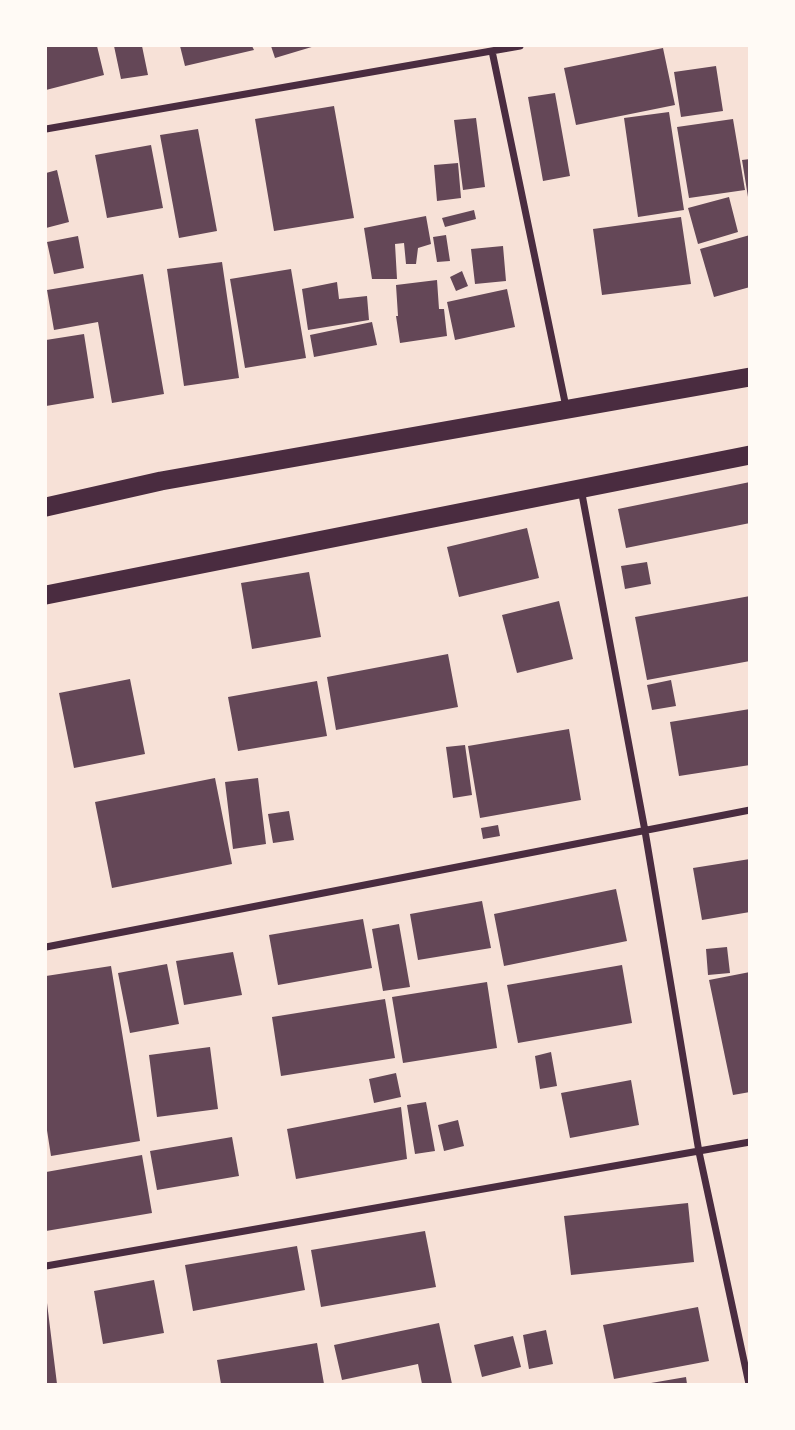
<!DOCTYPE html>
<style>
body{margin:0}
#map{position:relative;width:795px;height:1430px;overflow:hidden;background:#f7e1d7;font-family:"Crimson Pro",serif}
canvas{display:block}
.frame{position:absolute;inset:0;border:47px solid #fffaf5;pointer-events:none}
</style>
<div id="map">
<canvas width="795" height="1430"></canvas>
<div class="frame"></div>
</div>
<script>
const context = document.querySelector('canvas').getContext('2d');
context.lineJoin = 'round';
function fill(path, color) { context.fillStyle = color; context.fill(path, 'evenodd'); }
function trace(path, color, width, dash) { context.strokeStyle = color; context.lineWidth = width; context.lineCap = dash ? 'butt' : 'round'; context.setLineDash(dash || []); context.stroke(path); }
fill(new Path2D(`
 M 46,46 L 97,46 L 104,75 L 46,90 Z
 M 114,46 L 142,46 L 148,75 L 121,79 Z
 M 180,46 L 252,46 L 254,50 L 185,66 Z
 M 271,46 L 315,46 L 275,58 Z
 M 663,48 L 675,105 L 576,125 L 564,68 Z
 M 716,66 L 723,111 L 681,117 L 674,72 Z
 M 555,93 L 570,176 L 543,181 L 528,97 Z
 M 334,106 L 354,218 L 274,231 L 255,119 Z
 M 669,112 L 684,210 L 638,217 L 624,118 Z
 M 476,118 L 485,187 L 463,190 L 454,120 Z
 M 733,119 L 745,190 L 689,198 L 677,127 Z
 M 198,129 L 217,231 L 179,238 L 160,135 Z
 M 151,145 L 163,208 L 107,218 L 95,155 Z
 M 750,159 L 750,197 L 748,197 L 742,160 Z
 M 458,163 L 461,198 L 437,201 L 434,165 Z
 M 57,170 L 69,222 L 46,228 L 46,173 Z
 M 729,197 L 738,232 L 698,244 L 688,208 Z
 M 474,210 L 476,219 L 445,227 L 442,218 Z
 M 426,216 L 431,244 L 418,248 L 416,264 L 406,264 L 404,243 L 395,244 L 397,279 L 372,279 L 364,228 Z
 M 681,217 L 691,284 L 602,295 L 593,229 Z
 M 446,235 L 450,261 L 437,262 L 433,237 Z
 M 750,235 L 750,287 L 714,297 L 700,249 Z
 M 78,236 L 84,268 L 54,274 L 47,242 Z
 M 503,246 L 506,281 L 475,284 L 471,249 Z
 M 222,262 L 239,378 L 184,386 L 167,269 Z
 M 291,269 L 306,358 L 245,368 L 230,279 Z
 M 462,271 L 468,286 L 456,291 L 450,277 Z
 M 143,274 L 164,394 L 112,403 L 98,322 L 54,330 L 47,290 Z
 M 437,280 L 439,309 L 444,309 L 447,336 L 400,343 L 396,316 L 398,316 L 396,285 Z
 M 337,282 L 339,299 L 367,296 L 369,320 L 308,330 L 302,289 Z
 M 507,289 L 515,327 L 455,340 L 447,302 Z
 M 372,322 L 377,345 L 314,357 L 310,335 Z
 M 84,334 L 94,398 L 46,406 L 46,340 Z
 M 750,482 L 750,523 L 626,548 L 618,509 Z
 M 527,528 L 539,578 L 459,597 L 447,547 Z
 M 647,562 L 651,584 L 625,589 L 621,566 Z
 M 309,572 L 321,637 L 252,649 L 241,583 Z
 M 750,596 L 750,661 L 647,680 L 635,617 Z
 M 559,601 L 573,659 L 517,673 L 502,615 Z
 M 448,654 L 458,707 L 336,730 L 327,677 Z
 M 130,679 L 145,754 L 74,768 L 59,693 Z
 M 671,680 L 676,706 L 652,710 L 647,685 Z
 M 317,681 L 327,736 L 238,751 L 228,697 Z
 M 750,709 L 750,765 L 679,776 L 670,722 Z
 M 569,729 L 581,800 L 480,818 L 468,746 Z
 M 465,745 L 472,795 L 453,798 L 446,747 Z
 M 215,778 L 232,864 L 112,888 L 95,802 Z
 M 258,778 L 266,844 L 233,849 L 225,782 Z
 M 289,811 L 294,840 L 273,843 L 268,814 Z
 M 498,825 L 500,836 L 483,839 L 481,828 Z
 M 750,859 L 750,912 L 702,920 L 693,868 Z
 M 616,889 L 627,941 L 504,966 L 494,914 Z
 M 482,901 L 491,948 L 418,960 L 410,914 Z
 M 363,919 L 372,968 L 278,985 L 269,935 Z
 M 399,924 L 410,987 L 383,991 L 372,929 Z
 M 727,947 L 730,973 L 708,975 L 706,949 Z
 M 233,952 L 242,995 L 184,1005 L 176,961 Z
 M 167,964 L 179,1024 L 130,1033 L 118,973 Z
 M 622,965 L 632,1023 L 518,1043 L 507,985 Z
 M 111,966 L 140,1141 L 51,1156 L 46,1124 L 46,976 Z
 M 750,972 L 750,1092 L 733,1095 L 709,980 Z
 M 487,982 L 497,1048 L 403,1063 L 392,997 Z
 M 385,999 L 395,1058 L 281,1076 L 272,1017 Z
 M 210,1047 L 218,1109 L 157,1117 L 149,1055 Z
 M 551,1052 L 557,1086 L 540,1089 L 535,1056 Z
 M 396,1073 L 401,1097 L 374,1103 L 369,1079 Z
 M 631,1080 L 639,1125 L 570,1138 L 561,1093 Z
 M 426,1102 L 435,1151 L 415,1154 L 407,1105 Z
 M 401,1107 L 407,1159 L 296,1179 L 287,1129 Z
 M 458,1120 L 464,1146 L 444,1151 L 438,1125 Z
 M 232,1137 L 239,1176 L 157,1190 L 150,1151 Z
 M 142,1155 L 152,1213 L 46,1231 L 46,1172 Z
 M 688,1203 L 694,1262 L 571,1275 L 564,1216 Z
 M 425,1231 L 436,1287 L 321,1307 L 311,1250 Z
 M 297,1246 L 305,1290 L 193,1311 L 185,1265 Z
 M 154,1280 L 164,1333 L 103,1344 L 94,1291 Z
 M 46,1303 L 47,1303 L 57,1384 L 46,1384 Z
 M 698,1307 L 709,1361 L 614,1379 L 603,1325 Z
 M 439,1323 L 452,1384 L 422,1384 L 418,1364 L 342,1380 L 334,1345 Z
 M 546,1330 L 553,1364 L 529,1369 L 523,1335 Z
 M 513,1336 L 521,1367 L 482,1377 L 474,1345 Z
 M 317,1343 L 324,1384 L 221,1384 L 217,1360 Z
 M 686,1377 L 687,1384 L 651,1384 L 651,1383 Z`), '#644757');
trace(new Path2D(`
 M 492,51 L 566,407
 M 46,129 L 520,46
 M 581,489 L 645,831 L 699,1152 L 749,1384
 M 46,947 L 750,810
 M 46,1266 L 750,1142`), '#4a2c40', 7);
trace(new Path2D(`
 M 46,507 L 161,481 L 750,377
 M 46,595 L 750,455`), '#4a2c40', 19);
</script>
